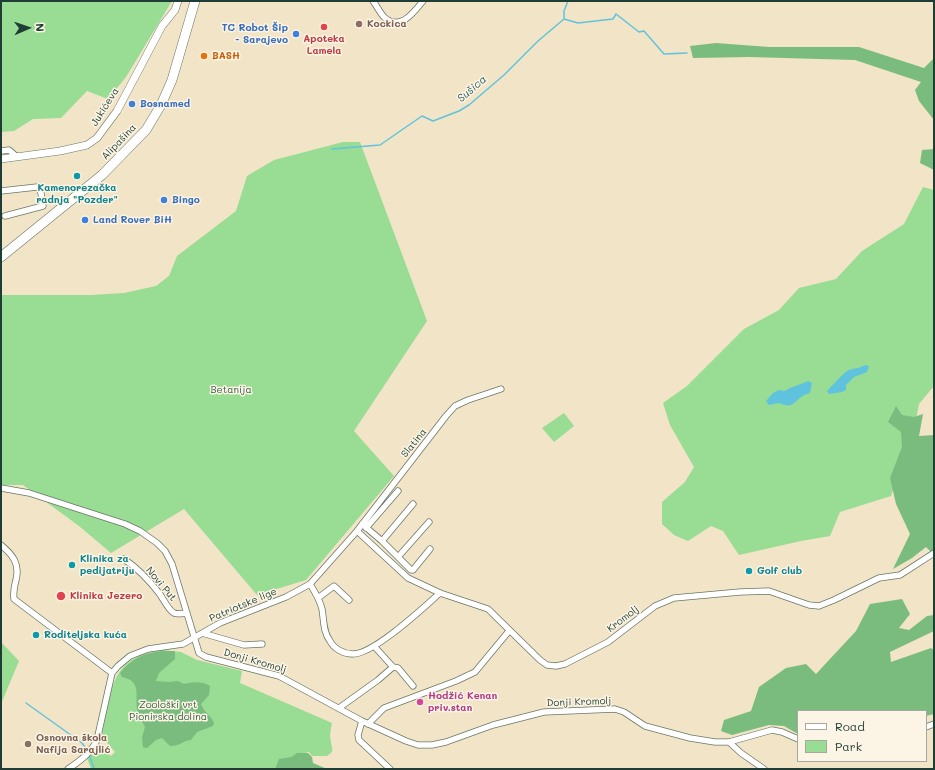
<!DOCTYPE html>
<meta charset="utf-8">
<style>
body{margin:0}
#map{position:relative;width:935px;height:770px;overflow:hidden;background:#f2e4c6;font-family:Mali,sans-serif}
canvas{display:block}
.frame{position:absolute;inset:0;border:2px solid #1f3d34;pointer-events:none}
.legend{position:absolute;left:797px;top:710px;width:130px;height:52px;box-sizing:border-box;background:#fcf5e5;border:1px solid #a4ab9e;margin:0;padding:5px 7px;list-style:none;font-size:12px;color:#1f3d34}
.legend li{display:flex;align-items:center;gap:8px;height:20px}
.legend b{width:20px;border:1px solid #a4ab9e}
.north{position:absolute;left:8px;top:8px;width:40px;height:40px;-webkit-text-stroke:3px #fcf5e5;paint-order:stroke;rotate:88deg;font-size:11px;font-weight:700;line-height:16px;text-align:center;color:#1f3d34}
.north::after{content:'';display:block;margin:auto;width:14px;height:18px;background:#1f3d34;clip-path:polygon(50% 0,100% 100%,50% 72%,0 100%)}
</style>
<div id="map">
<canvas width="935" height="770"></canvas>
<div class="frame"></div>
<ul class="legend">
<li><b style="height:5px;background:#fff"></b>Road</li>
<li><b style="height:11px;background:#99dc93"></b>Park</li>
</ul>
<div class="north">N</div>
</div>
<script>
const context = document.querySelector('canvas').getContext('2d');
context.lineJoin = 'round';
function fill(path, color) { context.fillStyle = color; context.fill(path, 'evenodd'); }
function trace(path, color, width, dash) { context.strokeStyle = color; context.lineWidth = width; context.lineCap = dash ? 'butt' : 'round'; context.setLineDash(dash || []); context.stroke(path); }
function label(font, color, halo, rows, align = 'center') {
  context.font = font + ' Mali,sans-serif'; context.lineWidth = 3; context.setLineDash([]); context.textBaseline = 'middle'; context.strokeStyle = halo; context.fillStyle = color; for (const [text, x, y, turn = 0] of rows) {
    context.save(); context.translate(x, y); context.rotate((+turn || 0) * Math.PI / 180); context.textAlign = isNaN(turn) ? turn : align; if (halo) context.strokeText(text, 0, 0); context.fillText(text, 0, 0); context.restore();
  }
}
fill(new Path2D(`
 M 1,1 L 172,1 L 126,77 L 108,99 L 87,91 L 61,118 L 33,119 L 14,131 L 1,132 Z
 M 343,142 L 360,142 L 427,321 L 354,431 L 394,476 L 306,580 L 257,595 L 184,509 L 111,553 L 79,526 L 23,485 L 1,485 L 1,295 L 91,295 L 124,293 L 156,286 L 169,276 L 177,256 L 236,211 L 247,176 L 274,160 Z
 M 923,187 L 934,190 L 934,386 L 919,404 L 915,424 L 891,496 L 840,512 L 830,536 L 801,541 L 739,555 L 723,531 L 711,526 L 688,541 L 674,535 L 662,524 L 662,502 L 685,482 L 694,467 L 670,425 L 663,403 L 687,386 L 744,329 L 779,310 L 799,288 L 836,279 L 862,251 L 904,224 Z
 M 564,413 L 574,426 L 554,442 L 542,428 Z
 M 1,642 L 19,661 L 1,704 Z
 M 163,650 L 181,652 L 197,660 L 242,671 L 240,683 L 332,723 C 331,729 329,736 331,741 C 331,746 333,747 332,752 L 327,756 L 312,756 L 309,752 L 304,753 L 298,768 L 301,769 L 91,769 L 87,758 L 99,747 L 101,747 L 111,756 L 115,752 L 104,739 L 102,734 C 111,691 110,656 163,650 Z`), '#99dc93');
fill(new Path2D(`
 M 716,43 L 769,47 L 859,47 L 924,68 L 934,58 L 934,120 L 919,101 L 915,90 L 921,82 L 855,60 L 749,57 L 693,58 L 690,46 Z
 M 934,149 L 934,170 L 920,163 L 922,150 Z
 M 896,406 L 902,415 L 914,417 L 923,414 L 919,436 L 934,435 L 934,555 L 926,547 L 912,558 L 893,569 L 910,534 L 896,504 L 890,478 L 902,447 L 901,432 L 888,422 Z
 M 902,599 L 910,614 L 899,628 L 909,630 L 927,616 L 934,615 L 934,631 L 890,652 L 891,662 L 931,648 L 934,650 L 934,714 L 926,716 L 926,711 L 798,711 L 798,734 L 784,726 L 769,725 L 732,735 L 721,731 L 724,720 L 751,711 L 759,687 L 786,668 L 806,664 L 816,674 L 856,631 L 870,604 Z
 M 163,651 L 175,651 L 175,659 L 159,673 L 156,681 L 169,682 L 178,681 L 184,684 C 193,682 202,681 210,686 L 209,695 L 201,704 C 205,714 211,715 214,723 L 213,726 L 197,732 L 191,740 C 182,741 181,746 170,746 L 162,738 L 156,740 L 147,748 L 143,747 L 142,737 L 145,727 C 142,721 138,715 137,709 C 135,696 142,681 122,677 L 120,673 C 133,658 143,653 163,651 Z
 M 297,753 L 308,753 L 312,757 L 313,763 L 327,769 L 275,769 L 279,759 L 291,757 Z`), '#7abc7d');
fill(new Path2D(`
 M 865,365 L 869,366 L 867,372 L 854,377 L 846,385 L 846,390 L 842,392 L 829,394 L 827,391 C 832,386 843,373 849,370 C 854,368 859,369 865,365 Z
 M 808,381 L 812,383 L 810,393 C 794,397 796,411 779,403 L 769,405 L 766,401 L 773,393 L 779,390 L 785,391 C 792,386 801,385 808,381 Z`), '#60c3de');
trace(new Path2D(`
 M 564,18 L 564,11 L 568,1
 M 332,149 L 380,145 L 422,116 L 433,121 L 459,111 L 469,105 L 504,75 L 538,41 L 564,19 L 578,23 L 613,19 L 616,14 L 639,32 L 644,31 L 664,54 L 687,53
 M 26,703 L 82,743 L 87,750
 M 89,754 L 94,769`), '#60c3de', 1.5);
const minor = new Path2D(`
 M 373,1 C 377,6 380,13 384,17 C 400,32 414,12 423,1
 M 1,151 L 9,150 L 17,157
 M 1,191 L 37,187 L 40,187 L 43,206 L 5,216
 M 1,488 L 29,493 L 125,524 L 140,531 L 157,543 L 165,551 L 172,564 L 199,653 L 206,657 L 279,676 L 362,721 L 406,741 L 418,745 L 432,745 L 446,742 L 493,725 L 544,712 L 615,709 L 624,712 L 645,726 L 690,738 L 715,742 L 729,742 L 772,730 L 782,732 L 798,739
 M 362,524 L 382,541 L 413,504
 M 366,528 L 398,491
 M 357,531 L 408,578 L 440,593 L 488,609 L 540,660 L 547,665 L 556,666 L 565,664 L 608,642 L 655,606 L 674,598 L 740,592 L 769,591 L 809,605 L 819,606 L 834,600 L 879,578 L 900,575 L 934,553
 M 382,541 L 398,557 L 429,522
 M 1,545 C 13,555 20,564 16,580 C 14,587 13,592 14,599 L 112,673
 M 398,557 L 411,570 L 413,570 L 430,549
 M 124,559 C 137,568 149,580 159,593 C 163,598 168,610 174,613 C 178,615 183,613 187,613
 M 310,584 C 315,592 320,600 322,609 C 324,620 323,632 330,641 C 334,649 344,654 353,654 C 374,654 423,608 440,593
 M 318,598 L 334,586 L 349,600
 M 202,633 L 244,645 L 262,644
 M 374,646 L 393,667
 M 339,708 L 378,680 L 393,667 L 398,668 L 413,686
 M 362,721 L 358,735 L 359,740 L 390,769
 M 368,724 L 384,708 L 456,681 L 475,672 L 509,631
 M 926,727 L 934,724
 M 729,742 L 741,753 L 764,769
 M 68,769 C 80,761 91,753 97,740 L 112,673 L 118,666 L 130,656 L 148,649 L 183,644 L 220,623 L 286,597 L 310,584 L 357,531 L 446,416 L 455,406 L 468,400 L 501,389`);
const tertiary = new Path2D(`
 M 1,159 L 60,151 L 87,145 L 97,138 L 117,111 L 162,26 L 175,10 L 178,1`);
const primary = new Path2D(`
 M 1,257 L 102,175 L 146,130 L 161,105 L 172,80 L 195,1`);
trace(minor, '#697767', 7);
trace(tertiary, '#697767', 8);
trace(primary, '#697767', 10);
trace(minor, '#fff', 5.5);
trace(tertiary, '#fff', 7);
trace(primary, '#fff', 9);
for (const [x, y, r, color] of [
 [359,24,4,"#8d6e63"],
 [324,27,4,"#e0444e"],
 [296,34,4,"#3f7fe0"],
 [204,56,4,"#e8710a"],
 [132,104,4,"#3f7fe0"],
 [77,176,4,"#0f9aa8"],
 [164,200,4,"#3f7fe0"],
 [85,220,4,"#3f7fe0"],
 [72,565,4,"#0f9aa8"],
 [749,571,4,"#0f9aa8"],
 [61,596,5,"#e0444e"],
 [36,635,4,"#0f9aa8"],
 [420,702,4,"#d1479c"],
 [28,744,4,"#8d6e63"]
]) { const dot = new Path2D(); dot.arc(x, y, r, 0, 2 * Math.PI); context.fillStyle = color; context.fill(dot); trace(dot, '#fcf5e5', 1.5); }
label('bold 10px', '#785e54', '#fcf5e5', [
 ["Kockica",367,24],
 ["Osnovna škola",36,738],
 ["Nafija Sarajlić",36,750]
], 'left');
label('bold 10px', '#366cbe', '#fcf5e5', [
 ["TC Robot Šip",288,28,"right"],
 ["- Sarajevo",288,40,"right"],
 ["Bosnamed",140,104],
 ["Bingo",172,200],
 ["Land Rover BiH",93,220]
], 'left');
label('bold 10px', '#be3a42', '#fcf5e5', [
 ["Apoteka",324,39],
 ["Lamela",324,51],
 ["Klinika Jezero",70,596,"left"]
]);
label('bold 10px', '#c56008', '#fcf5e5', [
 ["BASH",212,56]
], 'left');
label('10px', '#1f3d34', '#fcf5e5', [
 ["Jukićeva",105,107,-58],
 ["Alipašina",119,142,-46],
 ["Slatina",414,443,-51],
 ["Novi Put",161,584,50],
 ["Patriotske lige",243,605,-23],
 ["Kromolj",623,619,-37],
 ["Donji Kromolj",255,661,16],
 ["Donji Kromolj",579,702,-2]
]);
label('bold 10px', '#0d838f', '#fcf5e5', [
 ["Kamenorezačka",77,188,"center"],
 ["radnja \"Pozder\"",77,200,"center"],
 ["Klinika za",80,559],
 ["pedijatriju",80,571],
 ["Golf club",757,571],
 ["Roditeljska kuća",44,635]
], 'left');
label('10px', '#375d47', '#fcf5e5', [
 ["Betanija",231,390],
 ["Zoološki vrt",168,705],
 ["Pionirska dolina",168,717]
]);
label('bold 10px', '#b23c85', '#fcf5e5', [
 ["Hodžić Kenan",428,696],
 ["priv.stan",428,708]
], 'left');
label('italic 11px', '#2f5e5e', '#fcf5e5', [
 ["Sušica",472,89,-41]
]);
</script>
